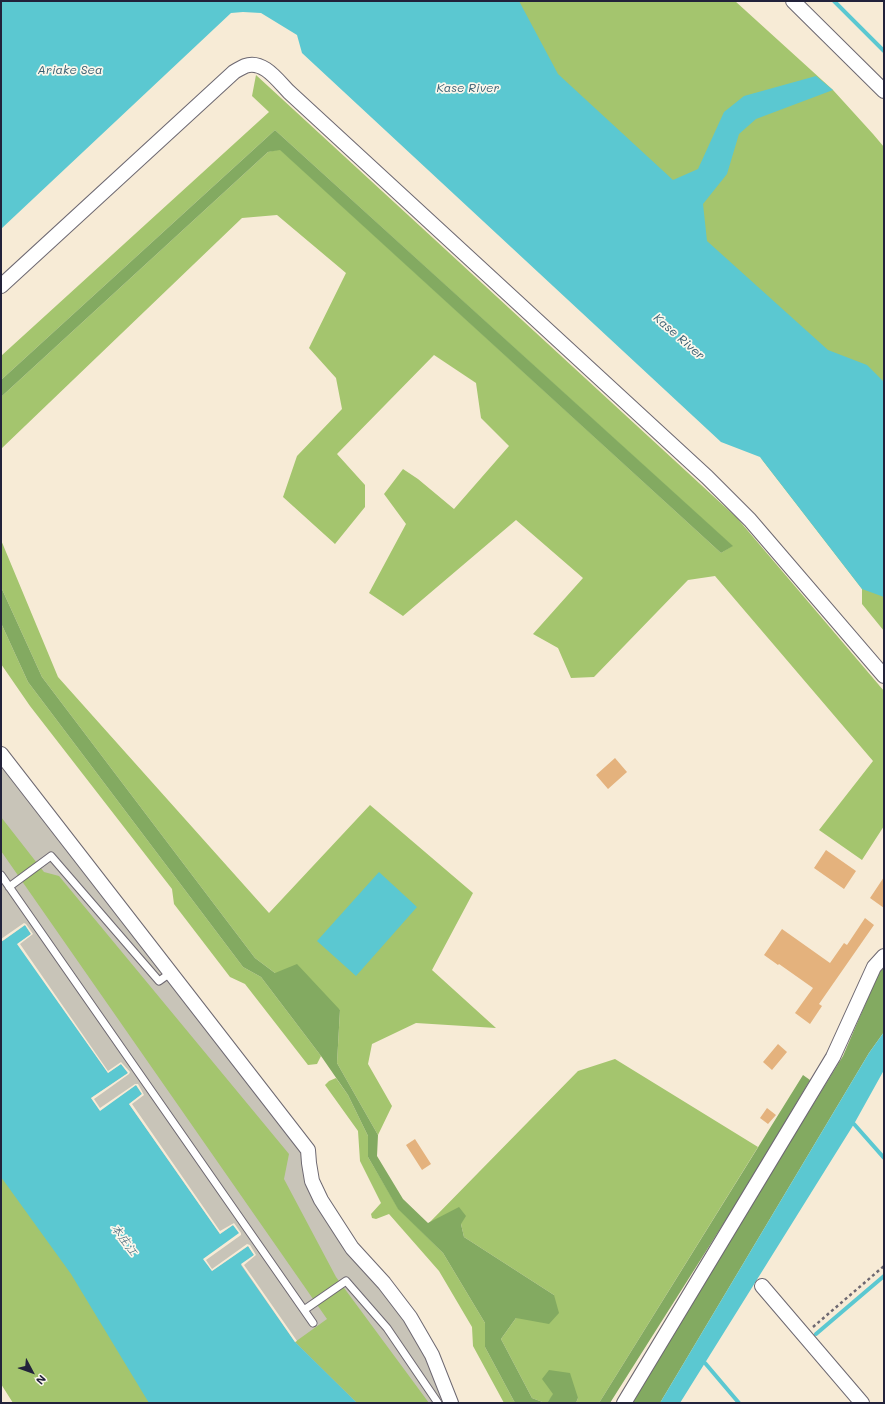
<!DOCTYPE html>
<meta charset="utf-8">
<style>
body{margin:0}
#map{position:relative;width:885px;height:1404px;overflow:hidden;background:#f7ebd6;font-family:Mali,sans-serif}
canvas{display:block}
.frame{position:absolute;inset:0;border:2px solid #22223b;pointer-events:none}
.north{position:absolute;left:12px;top:1352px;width:40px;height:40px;-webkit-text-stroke:3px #fbf7ec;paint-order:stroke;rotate:131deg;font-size:11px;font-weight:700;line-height:16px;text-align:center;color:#22223b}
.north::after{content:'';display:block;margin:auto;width:14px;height:18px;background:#22223b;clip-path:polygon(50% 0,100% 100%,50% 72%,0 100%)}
</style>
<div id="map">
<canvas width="885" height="1404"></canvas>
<div class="frame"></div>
<div class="north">N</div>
</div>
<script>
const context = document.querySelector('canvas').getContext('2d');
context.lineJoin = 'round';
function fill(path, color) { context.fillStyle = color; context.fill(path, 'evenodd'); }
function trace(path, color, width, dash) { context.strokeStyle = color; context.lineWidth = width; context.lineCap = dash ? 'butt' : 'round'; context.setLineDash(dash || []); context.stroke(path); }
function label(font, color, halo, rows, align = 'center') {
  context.font = font + ' Mali,"Klee One",sans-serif'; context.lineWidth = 3.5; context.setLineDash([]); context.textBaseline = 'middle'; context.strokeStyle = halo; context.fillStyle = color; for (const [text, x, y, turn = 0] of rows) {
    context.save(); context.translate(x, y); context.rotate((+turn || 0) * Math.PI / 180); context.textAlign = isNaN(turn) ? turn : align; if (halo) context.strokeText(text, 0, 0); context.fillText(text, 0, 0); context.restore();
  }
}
fill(new Path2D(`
 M 1,764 L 304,1153 L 304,1167 L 379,1287 L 405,1320 L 427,1359 L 445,1403 L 225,1403 L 1,1094 Z`), '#c8c4b8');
fill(new Path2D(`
 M 432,1 L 735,1 L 833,90 L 873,134 L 884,147 L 884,440 Z
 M 256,75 L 737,518 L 884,691 L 884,826 L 862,860 L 819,830 L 873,761 L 715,576 L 688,580 L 594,677 L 571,678 L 558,648 L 533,634 L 583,578 L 516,520 L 403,616 L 369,593 L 406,524 L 384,494 L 403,469 L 418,479 L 454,509 L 509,446 L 481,418 L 476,383 L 434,355 L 337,454 L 365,485 L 365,507 L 335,544 L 283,497 L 297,456 L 342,409 L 336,378 L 309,348 L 346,273 L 277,215 L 242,218 L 1,449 L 1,397 L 268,152 L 280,149 L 721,553 L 732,546 L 275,130 L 1,380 L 1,356 L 269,112 L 252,96 Z
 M 760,457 L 884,574 L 884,631 L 862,604 L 862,589 Z
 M 1,540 L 58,677 L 269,913 L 370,805 L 473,893 L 432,970 L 496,1028 L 416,1023 L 372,1044 L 368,1064 L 392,1106 L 378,1135 L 337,1063 L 340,1010 L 275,973 L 255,958 L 42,677 L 1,587 Z
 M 1,623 L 28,682 L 243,967 L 261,977 L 321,1056 L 317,1064 L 308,1065 L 245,984 L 230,977 L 174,904 L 172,889 L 30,706 L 1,664 Z
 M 1,817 L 44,872 L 59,876 L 289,1154 L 284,1179 L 336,1277 L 429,1403 L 357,1403 L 295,1342 L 327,1319 L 1,851 Z
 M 615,1059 L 758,1147 L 599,1403 L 576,1403 L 578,1398 L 554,1394 L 547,1403 L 545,1403 L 532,1398 L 501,1339 L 516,1318 L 554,1295 L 464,1237 L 461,1224 L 428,1224 L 578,1071 Z
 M 336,1078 L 348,1095 L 368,1136 L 368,1157 L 398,1208 L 443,1253 L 485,1323 L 485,1347 L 515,1403 L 504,1403 L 473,1346 L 472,1327 L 439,1271 L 389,1214 L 376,1219 L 372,1218 L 371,1214 L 381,1203 L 360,1161 L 358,1131 L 325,1085 L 329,1081 Z
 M 1,1134 L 184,1403 L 13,1403 L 1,1384 Z`), '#a4c56e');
fill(new Path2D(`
 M 275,130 L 733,546 L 721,553 L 280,150 L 268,152 L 1,397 L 1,380 Z
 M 1,587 L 42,677 L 255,958 L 275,973 L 297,964 L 340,1010 L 337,1063 L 378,1135 L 377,1156 L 403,1199 L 428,1223 L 459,1207 L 466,1216 L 461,1224 L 464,1237 L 554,1295 L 559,1313 L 549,1324 L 516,1318 L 501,1339 L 532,1398 L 545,1403 L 515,1403 L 485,1347 L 485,1323 L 443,1253 L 398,1209 L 368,1157 L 368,1136 L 348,1095 L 321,1056 L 261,977 L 243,967 L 28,682 L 1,623 Z
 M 884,966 L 884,1032 L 869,1053 L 660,1403 L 629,1403 L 843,1056 L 880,970 Z
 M 803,1075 L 810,1080 L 751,1180 L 610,1403 L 599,1403 Z
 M 549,1370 L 570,1373 L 578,1398 L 576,1403 L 547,1403 L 553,1394 L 542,1379 Z`), '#83aa61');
fill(new Path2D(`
 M 1,1 L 519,1 L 558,74 L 673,180 L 698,169 L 724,112 L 744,96 L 816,76 L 833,90 L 756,119 L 739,134 L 727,174 L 703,204 L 707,241 L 828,350 L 867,365 L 884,382 L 884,597 L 862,589 L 760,457 L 721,442 L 302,53 L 297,35 L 261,13 L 243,12 L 231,13 L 1,229 Z
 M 379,872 L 417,907 L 356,976 L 317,941 Z
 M 25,925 L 31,934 L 18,944 L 108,1073 L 121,1064 L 128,1073 L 91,1098 L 100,1110 L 136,1085 L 142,1094 L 129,1104 L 220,1234 L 233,1225 L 240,1234 L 204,1259 L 212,1271 L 248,1246 L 254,1255 L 241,1265 L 295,1342 L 357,1403 L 149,1403 L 71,1274 L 1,1177 L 1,942 Z
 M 884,1032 L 884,1070 L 854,1124 L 680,1403 L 660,1403 L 869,1053 Z`), '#5bc8d1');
fill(new Path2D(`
 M 24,923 L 26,924 L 33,934 L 20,944 L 108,1071 L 121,1062 L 130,1072 L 129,1074 L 94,1099 L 100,1108 L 135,1084 L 138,1084 L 144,1095 L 132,1104 L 220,1231 L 234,1223 L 241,1233 L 241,1235 L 206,1260 L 212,1269 L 247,1244 L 250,1245 L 256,1255 L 244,1265 L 297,1341 L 295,1342 L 241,1264 L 254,1255 L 248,1246 L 212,1271 L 203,1259 L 239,1233 L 233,1225 L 220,1234 L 129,1104 L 142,1094 L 136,1085 L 100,1111 L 91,1098 L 128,1073 L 121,1064 L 108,1073 L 17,944 L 31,934 L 25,925 L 1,942 L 1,939 Z`), '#f7ebd6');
trace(new Path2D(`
 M 834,1 L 884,51
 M 854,1124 L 884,1158
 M 816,1334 L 884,1276
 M 705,1363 L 739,1403`), '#5bc8d1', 4);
fill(new Path2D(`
 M 615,758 L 627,772 L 608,789 L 596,775 Z
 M 826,850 L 856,871 L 844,889 L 814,868 Z
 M 884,877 L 884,908 L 870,898 Z
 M 865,918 L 874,925 L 819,1004 L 822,1006 L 810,1024 L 795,1013 L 813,988 L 779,964 L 778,965 L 764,955 L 782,929 L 830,963 L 844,943 L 847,945 Z
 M 778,1044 L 787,1052 L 772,1070 L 763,1062 Z
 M 767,1108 L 776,1115 L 768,1124 L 760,1118 Z
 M 415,1139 L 431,1164 L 422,1170 L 406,1145 Z`), '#e4b27d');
const service = new Path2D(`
 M 1,875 L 313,1323
 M 9,887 L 51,856 L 159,981 L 166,976
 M 304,1310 L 346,1281 L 387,1328 L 438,1403`);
const minor = new Path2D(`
 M 793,1 L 884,91
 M 1,286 L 234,72 C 237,70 241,68 245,66 C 263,59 278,81 289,92 L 707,477 L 750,520 L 884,676
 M 1,754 L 308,1150 L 309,1163 L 312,1181 L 321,1200 L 352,1248 L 384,1283 L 410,1317 L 432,1355 L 451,1403
 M 762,1286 L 862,1403
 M 624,1403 L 833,1057 L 874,967 L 884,956`);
trace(service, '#6d6871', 9);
trace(minor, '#6d6871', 16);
trace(new Path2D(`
 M 813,1327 L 884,1266`), '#6d6871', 2.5, [3, 3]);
trace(service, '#fff', 7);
trace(minor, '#fff', 14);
label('italic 12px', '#365c70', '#fbf7ec', [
 ["Ariake Sea",70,70],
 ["Kase River",468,88],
 ["Kase River",679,337,41],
 ["本庄江",124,1240,54]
]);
</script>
